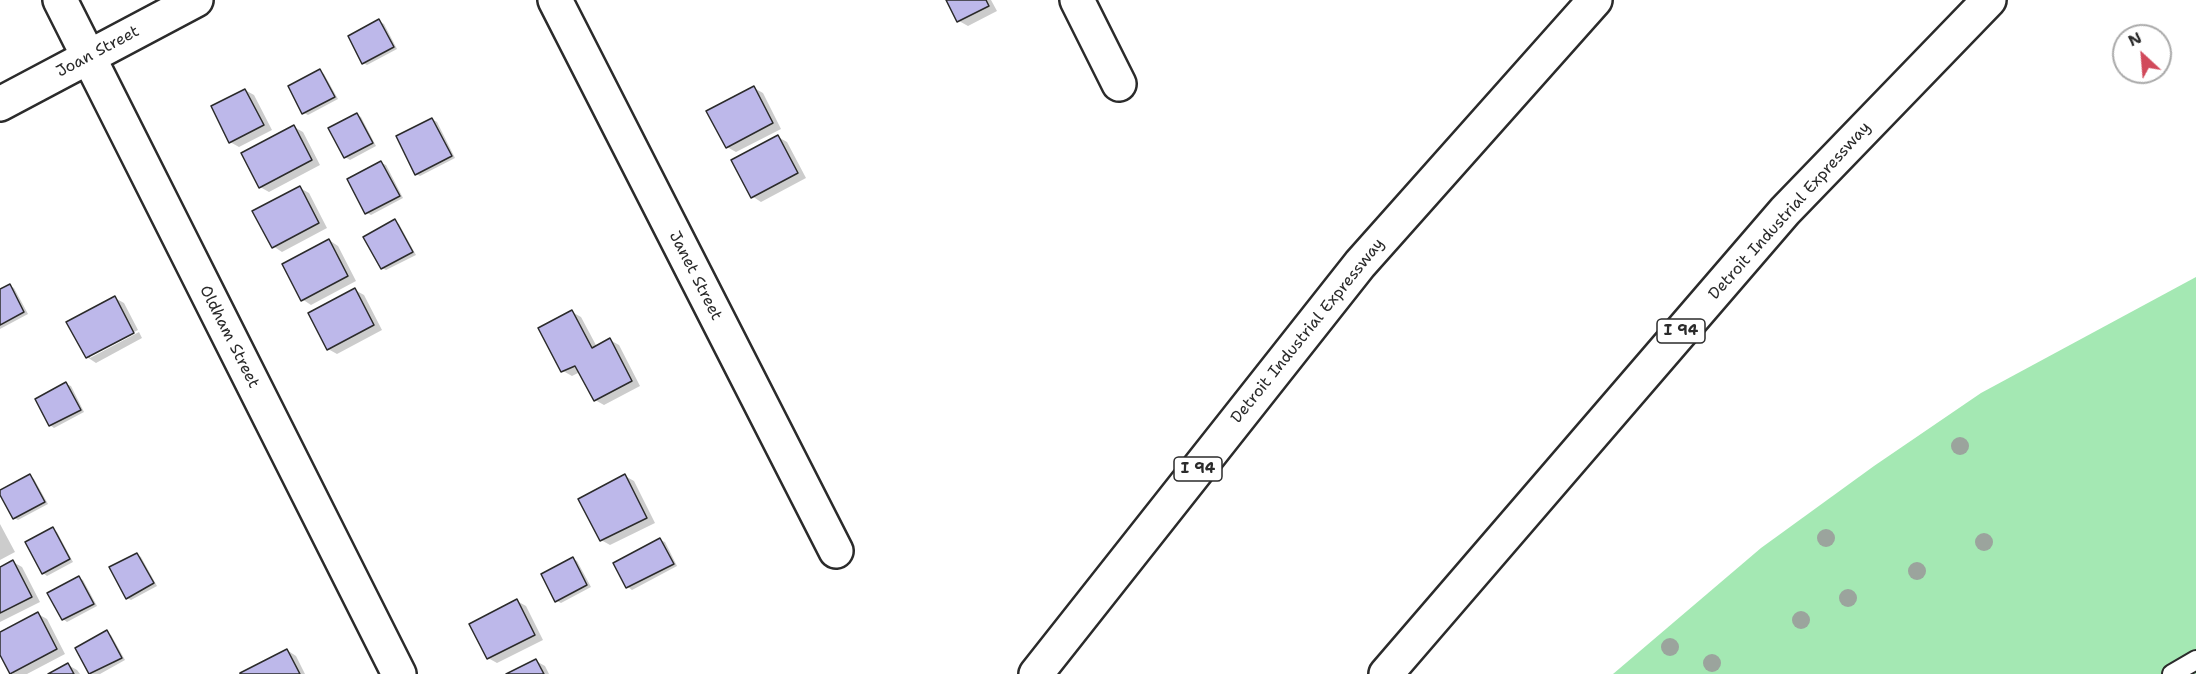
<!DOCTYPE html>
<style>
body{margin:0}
#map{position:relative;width:2196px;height:674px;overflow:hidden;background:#fff;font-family:"Shantell Sans",sans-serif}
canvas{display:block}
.north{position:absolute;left:2112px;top:24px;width:60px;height:60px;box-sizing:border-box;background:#fff;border:2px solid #aaa;border-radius:50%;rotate:334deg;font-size:16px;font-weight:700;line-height:24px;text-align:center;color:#2b2b2b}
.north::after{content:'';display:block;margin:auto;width:21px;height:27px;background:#d1495b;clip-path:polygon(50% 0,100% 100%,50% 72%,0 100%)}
</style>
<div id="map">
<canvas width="2196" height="674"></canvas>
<div class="north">N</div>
</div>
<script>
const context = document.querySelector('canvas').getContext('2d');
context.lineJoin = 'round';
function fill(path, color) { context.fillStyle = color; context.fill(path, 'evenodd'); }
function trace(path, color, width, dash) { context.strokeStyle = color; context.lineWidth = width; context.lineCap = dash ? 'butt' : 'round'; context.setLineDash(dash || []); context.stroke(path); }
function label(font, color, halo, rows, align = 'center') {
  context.font = font + ' "Shantell Sans",sans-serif'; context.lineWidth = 4.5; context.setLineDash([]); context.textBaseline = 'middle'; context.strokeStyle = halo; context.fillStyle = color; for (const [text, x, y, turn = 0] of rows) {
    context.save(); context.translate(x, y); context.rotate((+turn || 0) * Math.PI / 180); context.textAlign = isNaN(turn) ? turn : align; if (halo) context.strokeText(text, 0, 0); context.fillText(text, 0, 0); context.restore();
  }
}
fill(new Path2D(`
 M 2196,277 L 2196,674 L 1613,674 L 1761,548 L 1874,466 L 1981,393 Z`), '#a4e8b3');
fill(new Path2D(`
 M 948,0 L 991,0 L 997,11 L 968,26 L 959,21 Z
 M 379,21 L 384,24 L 397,49 L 367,65 L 363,63 Z
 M 320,71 L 324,74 L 338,99 L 308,115 L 304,113 Z
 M 754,88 L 763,93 L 781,129 L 736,152 L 727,147 Z
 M 245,90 L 254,95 L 272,130 L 239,147 L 230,142 Z
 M 357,115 L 361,117 L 376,146 L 350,160 L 345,157 Z
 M 432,119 L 437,122 L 455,158 L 420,176 L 416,174 Z
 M 294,127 L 303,132 L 320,165 L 269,192 L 260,187 Z
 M 778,137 L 787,142 L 806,178 L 761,202 L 752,196 Z
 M 381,163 L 386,165 L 403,198 L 371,215 L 367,213 Z
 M 300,188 L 309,193 L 327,228 L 282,252 L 273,246 Z
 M 395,221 L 399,224 L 416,255 L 386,270 L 382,268 Z
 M 329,240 L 338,246 L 356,281 L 311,305 L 302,299 Z
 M 10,286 L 14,288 L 28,314 L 0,329 L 0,291 Z
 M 355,290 L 364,295 L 382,330 L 337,354 L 328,349 Z
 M 115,298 L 124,303 L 138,330 L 90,355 L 90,358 L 139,332 L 142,338 L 96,363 L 87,357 Z
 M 572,312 L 581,317 L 597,347 L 610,340 L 619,345 L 640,386 L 604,405 L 595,400 L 580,372 L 572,376 L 563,371 Z
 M 66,384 L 71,386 L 84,412 L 54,428 L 50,425 Z
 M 30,476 L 34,479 L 48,504 L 18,520 L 14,518 Z
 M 625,476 L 634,481 L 655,523 L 610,545 L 601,540 Z
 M 0,524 L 15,552 L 0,560 Z
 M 53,529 L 57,532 L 73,562 L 47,576 L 43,573 Z
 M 660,540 L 665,542 L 677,566 L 632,590 L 628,587 L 615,564 Z
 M 137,554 L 141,557 L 157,586 L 131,600 L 127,598 Z
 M 573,559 L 577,561 L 591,587 L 561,603 L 557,601 Z
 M 13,562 L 22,567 L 40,602 L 0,622 L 0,568 Z
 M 79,578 L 83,580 L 97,606 L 67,622 L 63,619 Z
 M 517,601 L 526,606 L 543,640 L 497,663 L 488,658 Z
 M 38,614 L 47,619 L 65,654 L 27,674 L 13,674 L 0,652 L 0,633 Z
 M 107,632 L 111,635 L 125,660 L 100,674 L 91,674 L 77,648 Z
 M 287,650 L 296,656 L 305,674 L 242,674 Z
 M 536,661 L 545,666 L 549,674 L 510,674 Z
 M 68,665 L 77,670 L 80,674 L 51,674 Z`), '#0003');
const building = new Path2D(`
 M 946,0 L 986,0 L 989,6 L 957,22 Z
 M 379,19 L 394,47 L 362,64 L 348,36 Z
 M 320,69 L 335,97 L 302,114 L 288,86 Z
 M 754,86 L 773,123 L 726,148 L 706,111 Z
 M 245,89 L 264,125 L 229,143 L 211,106 Z
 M 357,113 L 373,143 L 344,158 L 328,128 Z
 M 432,118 L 452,156 L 415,175 L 396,136 Z
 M 294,125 L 312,160 L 259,188 L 241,153 Z
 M 778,135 L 798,173 L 751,198 L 731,160 Z
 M 381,161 L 400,196 L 365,214 L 347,179 Z
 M 300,186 L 319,223 L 272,248 L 252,211 Z
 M 395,219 L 413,252 L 381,269 L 363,237 Z
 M 329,239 L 348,276 L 301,301 L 282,264 Z
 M 10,284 L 24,312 L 0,325 L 0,289 Z
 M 355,288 L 374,325 L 327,350 L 308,313 Z
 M 115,296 L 134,333 L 86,358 L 66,322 Z
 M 572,310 L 592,348 L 610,338 L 632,381 L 594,401 L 575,366 L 561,372 L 538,328 Z
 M 66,382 L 81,410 L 49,426 L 35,399 Z
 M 30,474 L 45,502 L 13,519 L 0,495 L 0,490 Z
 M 625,474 L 647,518 L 600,541 L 578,499 Z
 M 53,527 L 70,559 L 42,574 L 25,542 Z
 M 660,538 L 674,564 L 626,588 L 613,563 Z
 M 137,553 L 154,583 L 126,599 L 109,567 Z
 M 573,557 L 587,585 L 555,602 L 541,574 Z
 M 13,560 L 32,597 L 0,613 L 0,567 Z
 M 79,576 L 94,604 L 62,620 L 47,593 Z
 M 517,599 L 535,635 L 487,659 L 469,624 Z
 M 38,612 L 57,649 L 10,674 L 0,655 L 0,632 Z
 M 107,630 L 122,658 L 89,674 L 75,648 Z
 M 287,649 L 300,674 L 240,674 L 240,673 Z
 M 536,659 L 544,674 L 506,674 Z
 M 68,663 L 74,674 L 48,674 Z`);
fill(building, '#bdb8ea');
trace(building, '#2b2b2b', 1.5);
const lane = new Path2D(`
 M 2172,674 L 2196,660`);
const street = new Path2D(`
 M 60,0 L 399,674
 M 555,0 L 836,551
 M 1077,0 L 1119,84
 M 0,104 L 196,0`);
const highway = new Path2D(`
 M 1036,674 L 1360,264 L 1595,0
 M 1386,674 L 1785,211 L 1989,0`);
trace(lane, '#2b2b2b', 22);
trace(street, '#2b2b2b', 38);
trace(highway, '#2b2b2b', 38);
trace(lane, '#fff', 18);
trace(street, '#fff', 33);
trace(highway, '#fff', 33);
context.fillStyle = '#9ba49d';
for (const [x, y] of [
 [1960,446],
 [1826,538],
 [1984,542],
 [1917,571],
 [1848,598],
 [1801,620],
 [1670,647],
 [1712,663]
]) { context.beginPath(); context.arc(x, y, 9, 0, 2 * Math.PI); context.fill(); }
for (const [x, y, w] of [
 [1681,331,48],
 [1198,469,48]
]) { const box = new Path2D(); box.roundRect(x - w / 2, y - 12, w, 24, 4.5); context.fillStyle = '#fff'; context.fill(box); trace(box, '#2b2b2b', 1.5); }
label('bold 15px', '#2b2b2b', null, [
 ["I 94",1681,331],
 ["I 94",1198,469]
]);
label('16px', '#2b2b2b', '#fff', [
 ["Joan Street",98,52,-28],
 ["Detroit Industrial Expressway",1790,211,-48],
 ["Janet Street",695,276,63],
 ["Detroit Industrial Expressway",1308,331,-51],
 ["Oldham Street",229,337,63]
]);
</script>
